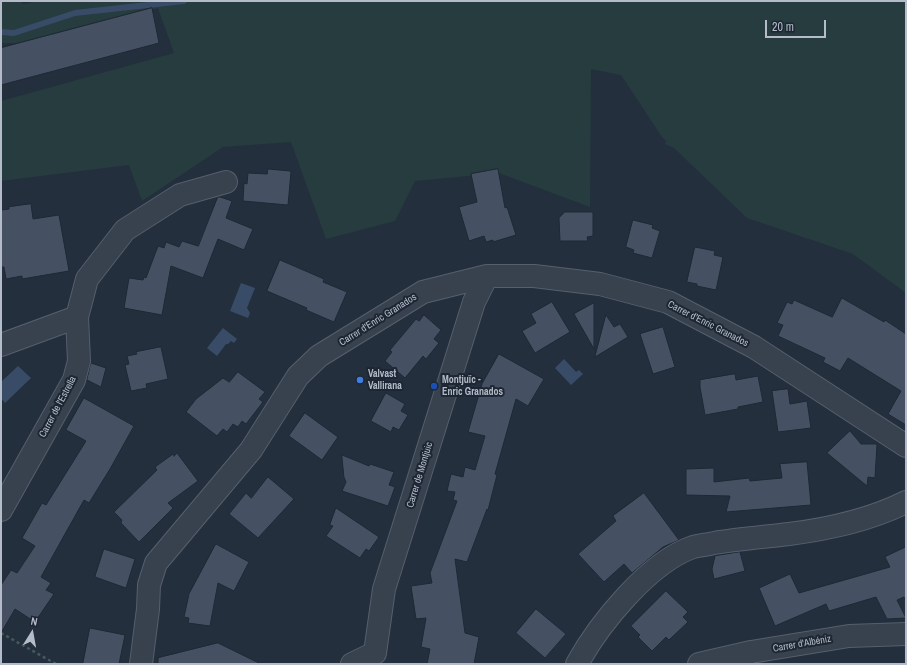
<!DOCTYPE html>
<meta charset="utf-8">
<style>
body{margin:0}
#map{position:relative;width:907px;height:665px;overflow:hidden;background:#242f3e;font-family:"Archivo Narrow",sans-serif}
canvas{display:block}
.frame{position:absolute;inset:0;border:2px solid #b4bcc9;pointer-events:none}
.north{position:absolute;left:12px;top:613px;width:40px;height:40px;-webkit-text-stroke:3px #1d2633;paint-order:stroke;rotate:11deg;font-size:11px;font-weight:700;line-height:16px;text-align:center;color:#b4bcc9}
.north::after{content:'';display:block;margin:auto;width:14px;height:18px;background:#b4bcc9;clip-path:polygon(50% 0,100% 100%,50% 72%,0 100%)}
.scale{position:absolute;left:765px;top:20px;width:61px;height:18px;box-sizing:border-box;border:2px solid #b4bcc9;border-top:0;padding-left:5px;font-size:12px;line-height:14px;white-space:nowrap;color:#b4bcc9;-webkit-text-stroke:3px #1d2633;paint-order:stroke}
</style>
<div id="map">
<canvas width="907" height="665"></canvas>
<div class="frame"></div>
<div class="north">N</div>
<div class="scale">20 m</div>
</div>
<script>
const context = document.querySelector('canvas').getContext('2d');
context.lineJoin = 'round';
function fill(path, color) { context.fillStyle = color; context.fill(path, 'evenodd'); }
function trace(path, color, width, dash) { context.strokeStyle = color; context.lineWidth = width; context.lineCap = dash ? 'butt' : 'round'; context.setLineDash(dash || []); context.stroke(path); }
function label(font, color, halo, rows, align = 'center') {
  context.font = font + ' "Archivo Narrow",sans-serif'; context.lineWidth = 4; context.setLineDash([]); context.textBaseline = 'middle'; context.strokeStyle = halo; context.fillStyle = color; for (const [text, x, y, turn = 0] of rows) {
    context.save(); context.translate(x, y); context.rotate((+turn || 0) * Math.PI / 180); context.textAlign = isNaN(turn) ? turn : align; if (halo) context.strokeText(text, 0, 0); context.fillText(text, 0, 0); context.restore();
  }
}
fill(new Path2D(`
 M 1,1 L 19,1 L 24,4 L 39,1 L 906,1 L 906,293 L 853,254 L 747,218 L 674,148 L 665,144 L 666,141 L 662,137 L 621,75 L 591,69 L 590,207 L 499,173 L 415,181 L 395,221 L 326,239 L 291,142 L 223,147 L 142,201 L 129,165 L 1,181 L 1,101 L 174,53 L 158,8 L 28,43 L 1,43 Z`), '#263c3f');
fill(new Path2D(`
 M 241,283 L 255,288 L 247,308 L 250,313 L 248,318 L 230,311 Z
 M 223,328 L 237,339 L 234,343 L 231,341 L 228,344 L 226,344 L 217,356 L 207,348 Z
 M 564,359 L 576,372 L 579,370 L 583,374 L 571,385 L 555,368 Z
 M 18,366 L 31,378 L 5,403 L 1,398 L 1,382 Z`), '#394c67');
trace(new Path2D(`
 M 1,32 L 14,33 L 75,13 L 184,1`), '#394c67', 6);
const building = new Path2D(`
 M 152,8 L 159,43 L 1,85 L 1,48 Z
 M 268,169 L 290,171 L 291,172 L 288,205 L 243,201 L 244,183 L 247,184 L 248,173 L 267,174 Z
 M 498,169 L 505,208 L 507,207 L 516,235 L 493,242 L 493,240 L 486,242 L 484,236 L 469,241 L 459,207 L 477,202 L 471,174 Z
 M 218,197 L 220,197 L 232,201 L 226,218 L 253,229 L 244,250 L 218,239 L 203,278 L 171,266 L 162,315 L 124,308 L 129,278 L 143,280 L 144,277 L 146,278 L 158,246 L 164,248 L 166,242 L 179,247 L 182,241 L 198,246 Z
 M 31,204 L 33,219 L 59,215 L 69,271 L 22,279 L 22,276 L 6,279 L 4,267 L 1,267 L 1,210 L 9,209 L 9,207 Z
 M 565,212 L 593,212 L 593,236 L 587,237 L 588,241 L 560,241 L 559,218 Z
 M 633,220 L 653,225 L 652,228 L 660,231 L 652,258 L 633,253 L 634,250 L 626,247 Z
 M 695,247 L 715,251 L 714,255 L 723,257 L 716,290 L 697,286 L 697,284 L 687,282 Z
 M 280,260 L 324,279 L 323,282 L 347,292 L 334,322 L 306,310 L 307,308 L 267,291 Z
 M 842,298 L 884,322 L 885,320 L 906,334 L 906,425 L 888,414 L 901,391 L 848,358 L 840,371 L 823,362 L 825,358 L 778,336 L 783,325 L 777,323 L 787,302 L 792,304 L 794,300 L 832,317 Z
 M 552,302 L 570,332 L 535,353 L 522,331 L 536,323 L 531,314 Z
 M 594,303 L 594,349 L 574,314 Z
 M 424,315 L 441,330 L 434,339 L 439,343 L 426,359 L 423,356 L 405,378 L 385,361 L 392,352 L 390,350 L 416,319 L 419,321 Z
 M 606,315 L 614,327 L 620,324 L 628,337 L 595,357 Z
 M 663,327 L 675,367 L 653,374 L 640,334 Z
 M 161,347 L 168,379 L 146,384 L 147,388 L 131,391 L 125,365 L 129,364 L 127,356 L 137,354 L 136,352 Z
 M 499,354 L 544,379 L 528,406 L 516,399 L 495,474 L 497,475 L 488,510 L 487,509 L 467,562 L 455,559 L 465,633 L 479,637 L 474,664 L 427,664 L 430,649 L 421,647 L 426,618 L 416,619 L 411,586 L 432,583 L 430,573 L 457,501 L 453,500 L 455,492 L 447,491 L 451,474 L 463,477 L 465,467 L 475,470 L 485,436 L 468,432 L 482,384 Z
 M 91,363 L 106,368 L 101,387 L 87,380 Z
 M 238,372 L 265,392 L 259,399 L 263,402 L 246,424 L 242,421 L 238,427 L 233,424 L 227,432 L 223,429 L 217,436 L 186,412 L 196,399 L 223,378 L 229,382 Z
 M 735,374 L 736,380 L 758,376 L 763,402 L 738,407 L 738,409 L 705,415 L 700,387 L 700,380 Z
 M 788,389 L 790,404 L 807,401 L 811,428 L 778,432 L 772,391 Z
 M 386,393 L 405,404 L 401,411 L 408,415 L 399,430 L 393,427 L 391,432 L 371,421 Z
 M 84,398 L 134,426 L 110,469 L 89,503 L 84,500 L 41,577 L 51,583 L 46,590 L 54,594 L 35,622 L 15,609 L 1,633 L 1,585 L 11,570 L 17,573 L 35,546 L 22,538 L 42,503 L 46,505 L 86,441 L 66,430 Z
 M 305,413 L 338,437 L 322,460 L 289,436 Z
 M 850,431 L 861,444 L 877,444 L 875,478 L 868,477 L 867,486 L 827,453 Z
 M 177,453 L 198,481 L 168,503 L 173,508 L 139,542 L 121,523 L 122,520 L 114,512 L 157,470 L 155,467 L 173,454 L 174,456 Z
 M 342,455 L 369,466 L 370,464 L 394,472 L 389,485 L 395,487 L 388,506 L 342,491 L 346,482 L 344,477 Z
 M 807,462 L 811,505 L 726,512 L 730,496 L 686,495 L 686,469 L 714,468 L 714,482 L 749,478 L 750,481 L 782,478 L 780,464 Z
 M 268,477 L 294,499 L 258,538 L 229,514 L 246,493 L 251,498 Z
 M 644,493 L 679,540 L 663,547 L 632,573 L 624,564 L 604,582 L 578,554 L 616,521 L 613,516 Z
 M 336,508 L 379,537 L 369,551 L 366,549 L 360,558 L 326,536 L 333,526 L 330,525 Z
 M 216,544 L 249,562 L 234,591 L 218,583 L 210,626 L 188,623 L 189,618 L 184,617 L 189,594 Z
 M 906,547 L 906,601 L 904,597 L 897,600 L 906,618 L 887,619 L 876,597 L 829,611 L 826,604 L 775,626 L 759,588 L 790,574 L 799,593 L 890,567 L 885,557 Z
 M 104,549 L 135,559 L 126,588 L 95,577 Z
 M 740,552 L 745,571 L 714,579 L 712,569 L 715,556 Z
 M 666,591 L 688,612 L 683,617 L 688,622 L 669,640 L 666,637 L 652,651 L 638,637 L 640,635 L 631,626 Z
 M 536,609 L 566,634 L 545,658 L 516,633 Z
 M 90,628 L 125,635 L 119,664 L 83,664 Z
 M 218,643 L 261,664 L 158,664 L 158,658 Z`);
fill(building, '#455162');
trace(building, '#1f2835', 1);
const minor = new Path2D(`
 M 1,345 L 77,317
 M 1,510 L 74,380 L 79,361 L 77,317 L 87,279 L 125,230 L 180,195 L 226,182
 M 141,664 L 148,609 L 149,585 L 156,563 L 251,450 L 298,376 L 319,356 L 423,292 L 487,276 L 534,276 L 600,284 L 668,302 L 754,347 L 906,446
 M 352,664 L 375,653 L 384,589 L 474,302 L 487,276
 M 577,664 C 599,624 649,562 693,547 C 700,545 707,545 714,543 C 739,539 764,537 789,534 C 829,529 870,520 906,502
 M 699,664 L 751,652 L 849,636 L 906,634`);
trace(minor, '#565f6c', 24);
trace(new Path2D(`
 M 1,633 L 56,664`), '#44595c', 2.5, [3, 3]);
trace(minor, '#38414e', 22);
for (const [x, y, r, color] of [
 [360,380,4,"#3f7fe0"],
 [434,386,4,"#1a4fb4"]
]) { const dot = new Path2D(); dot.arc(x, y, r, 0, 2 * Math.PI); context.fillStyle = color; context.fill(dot); trace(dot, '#1d2633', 1.5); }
label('10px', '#b4bcc9', '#1d2633', [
 ["Carrer d'Enric Granados",378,320,-32],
 ["Carrer d'Enric Granados",708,324,27],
 ["Carrer de l'Estrella",58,407,-62],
 ["Carrer de Montjuic",420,475,-73],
 ["Carrer d'Albéniz",802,644,-10]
]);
label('bold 10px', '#b4bcc9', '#1d2633', [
 ["Valvast",368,374],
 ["Vallirana",368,386],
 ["Montjuïc -",442,380],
 ["Enric Granados",442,392]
], 'left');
</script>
